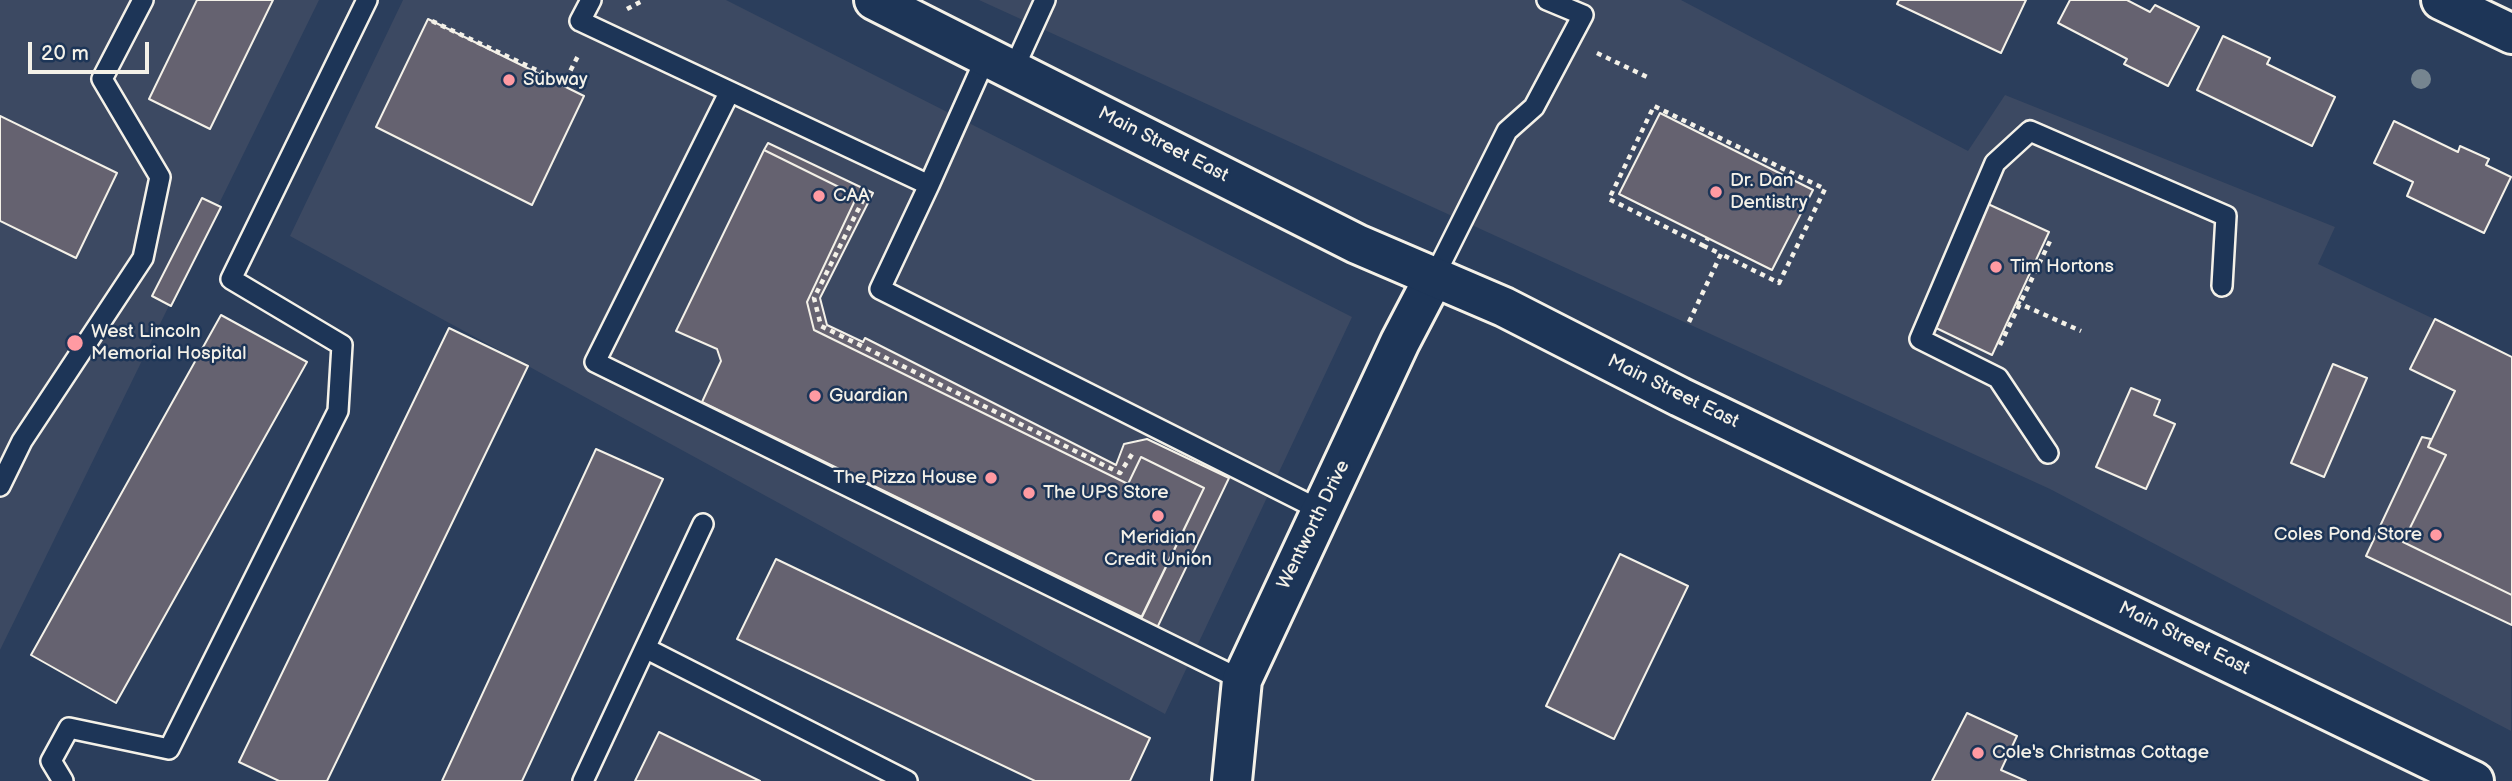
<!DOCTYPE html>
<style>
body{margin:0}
#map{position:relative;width:2512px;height:781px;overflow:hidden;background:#2b3e5c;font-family:"Balsamiq Sans",sans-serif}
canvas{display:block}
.scale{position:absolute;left:28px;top:42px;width:121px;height:32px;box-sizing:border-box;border:4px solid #f4f1e8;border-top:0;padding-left:9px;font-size:21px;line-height:24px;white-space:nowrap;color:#f4f1e8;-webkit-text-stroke:5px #1d3557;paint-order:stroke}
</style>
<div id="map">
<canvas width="2512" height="781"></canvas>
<div class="scale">20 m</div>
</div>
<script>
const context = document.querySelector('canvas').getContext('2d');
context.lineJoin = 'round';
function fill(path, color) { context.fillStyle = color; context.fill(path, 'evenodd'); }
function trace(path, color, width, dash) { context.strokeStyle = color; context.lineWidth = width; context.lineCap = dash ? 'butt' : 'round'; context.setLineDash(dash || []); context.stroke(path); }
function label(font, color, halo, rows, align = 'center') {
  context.font = font + ' "Balsamiq Sans",sans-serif'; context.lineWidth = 5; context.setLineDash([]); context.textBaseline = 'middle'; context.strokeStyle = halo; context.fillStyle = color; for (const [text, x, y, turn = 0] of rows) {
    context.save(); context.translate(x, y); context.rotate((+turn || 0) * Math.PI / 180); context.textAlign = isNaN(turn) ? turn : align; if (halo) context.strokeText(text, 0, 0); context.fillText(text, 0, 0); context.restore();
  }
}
fill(new Path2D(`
 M 0,0 L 319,0 L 0,650 Z
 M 403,0 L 726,0 L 1352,317 L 1165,714 L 290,236 Z
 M 979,0 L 1681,0 L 1968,151 L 2005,95 L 2335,227 L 2318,264 L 2512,356 L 2511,731 L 2050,489 Z`), '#3c4962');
const building = new Path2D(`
 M 197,0 L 273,0 L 210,129 L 149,99 Z
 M 1899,0 L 2026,0 L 2001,53 L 1897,4 Z
 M 2070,0 L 2127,0 L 2150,12 L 2155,5 L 2199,27 L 2168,86 L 2124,64 L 2127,59 L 2058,23 Z
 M 428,19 L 584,96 L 532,205 L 376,127 Z
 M 2223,36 L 2270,58 L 2267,64 L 2335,97 L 2312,146 L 2197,90 Z
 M 1660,113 L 1813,190 L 1772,270 L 1619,194 Z
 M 0,116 L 117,173 L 76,258 L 0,221 Z
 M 2394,121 L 2458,152 L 2460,146 L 2489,159 L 2486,165 L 2511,177 L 2484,233 L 2407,196 L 2413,182 L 2374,163 Z
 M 768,143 L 873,193 L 820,298 L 827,325 L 863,342 L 865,338 L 1116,465 L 1124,444 L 1147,439 L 1229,478 L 1157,628 L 1140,620 L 1204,488 L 1141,457 L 1128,484 L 814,330 L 807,302 L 857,196 L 764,150 Z
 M 764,150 L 857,196 L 807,302 L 814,330 L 1128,484 L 1141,457 L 1204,488 L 1142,617 L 702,402 L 721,361 L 717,349 L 676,331 Z
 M 202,198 L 221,207 L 171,306 L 152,296 Z
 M 1988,204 L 2049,232 L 1992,355 L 1932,326 Z
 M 221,315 L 307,362 L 116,703 L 31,655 Z
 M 2435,319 L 2512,357 L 2512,595 L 2403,542 L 2446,455 L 2428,447 L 2455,391 L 2410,369 Z
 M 449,328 L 528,366 L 327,781 L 279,781 L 239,762 Z
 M 2333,364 L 2367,378 L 2324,477 L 2291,463 Z
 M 2131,388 L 2160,400 L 2154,415 L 2175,424 L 2146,489 L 2096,467 Z
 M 2422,437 L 2431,439 L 2428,447 L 2446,455 L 2403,542 L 2512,595 L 2512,625 L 2366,556 Z
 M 596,449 L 663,479 L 522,781 L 442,781 Z
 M 1620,554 L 1688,586 L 1614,739 L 1546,706 Z
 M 776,559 L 1150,738 L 1130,781 L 1035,781 L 737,639 Z
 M 1967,713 L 2017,736 L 2001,770 L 2026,781 L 1932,781 Z
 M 659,732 L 760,781 L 635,781 Z`);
fill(building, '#656270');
trace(building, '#f4f1e8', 2);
const service = new Path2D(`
 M 591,0 L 580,21 L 929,185 L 987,55
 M 1014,68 L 1045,0
 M 729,93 L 595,362 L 1242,680
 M 929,185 L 880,289 L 1322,511
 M 1433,279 L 1507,131 L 1534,107 L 1583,15 L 1547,0
 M 2048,453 L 1998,378 L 1920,339 L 1995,163 L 2030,131 L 2226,216 L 2222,286
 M 0,486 L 22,441 L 143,258 L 160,177 L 102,79 L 143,0
 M 647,649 L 907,781
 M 63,781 L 51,761 L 69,728 L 169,749 L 338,411 L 342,345 L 231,279 L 367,0
 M 583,781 L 703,524`);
const minor = new Path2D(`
 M 2441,0 L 2512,34
 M 1232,781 L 1242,680 L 1400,342 L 1433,279`);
const secondary = new Path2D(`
 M 874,0 L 1357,244 L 1504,307 L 1680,397 L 2474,781`);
trace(service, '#f4f1e8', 24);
trace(minor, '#f4f1e8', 44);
trace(secondary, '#f4f1e8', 44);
trace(new Path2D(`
 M 627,9 L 644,0
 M 432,21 L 564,83 L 579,54
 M 1597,53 L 1647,77
 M 869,193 L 867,192 L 814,298 L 821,326 L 1120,473 L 1134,451
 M 1704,246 L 1609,199 L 1654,106 L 1825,189 L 1779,283 L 1721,254
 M 2016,302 L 2081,331
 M 1689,322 L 1721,254 L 1704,246 L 1708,238
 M 2000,345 L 2051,239`), '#f4f1e8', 4.5, [5, 5]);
trace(service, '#1d3557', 19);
trace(minor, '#1d3557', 38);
trace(secondary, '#1d3557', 38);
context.fillStyle = '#768590';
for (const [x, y] of [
 [2421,79]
]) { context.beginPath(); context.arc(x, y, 10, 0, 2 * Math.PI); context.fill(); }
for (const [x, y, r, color] of [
 [509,80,7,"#ff9aa2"],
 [1716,192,7,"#ff9aa2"],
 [819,196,7,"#ff9aa2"],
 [1996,267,7,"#ff9aa2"],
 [75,343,9,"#ff9aa2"],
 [815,396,7,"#ff9aa2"],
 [991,478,7,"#ff9aa2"],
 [1029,493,7,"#ff9aa2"],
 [1158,516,7,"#ff9aa2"],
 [2436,535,7,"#ff9aa2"],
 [1978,753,7,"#ff9aa2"]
]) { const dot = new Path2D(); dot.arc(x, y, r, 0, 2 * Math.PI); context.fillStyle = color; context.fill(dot); trace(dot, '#1d3557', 2.5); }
label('19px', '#f4f1e8', '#1d3557', [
 ["Subway",523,80],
 ["Dr. Dan",1730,181],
 ["Dentistry",1730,203],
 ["CAA",833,196],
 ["Tim Hortons",2010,267],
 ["West Lincoln",91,332],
 ["Memorial Hospital",91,354],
 ["Guardian",829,396],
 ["The Pizza House",977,478,"right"],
 ["The UPS Store",1043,493],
 ["Coles Pond Store",2422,535,"right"],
 ["Meridian",1158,538,"center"],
 ["Credit Union",1158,560,"center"],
 ["Cole's Christmas Cottage",1992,753]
], 'left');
label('19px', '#f4f1e8', '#1d3557', [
 ["Main Street East",1163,145,27],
 ["Main Street East",1673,392,26],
 ["Wentworth Drive",1314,525,-64],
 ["Main Street East",2184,639,26]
]);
</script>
